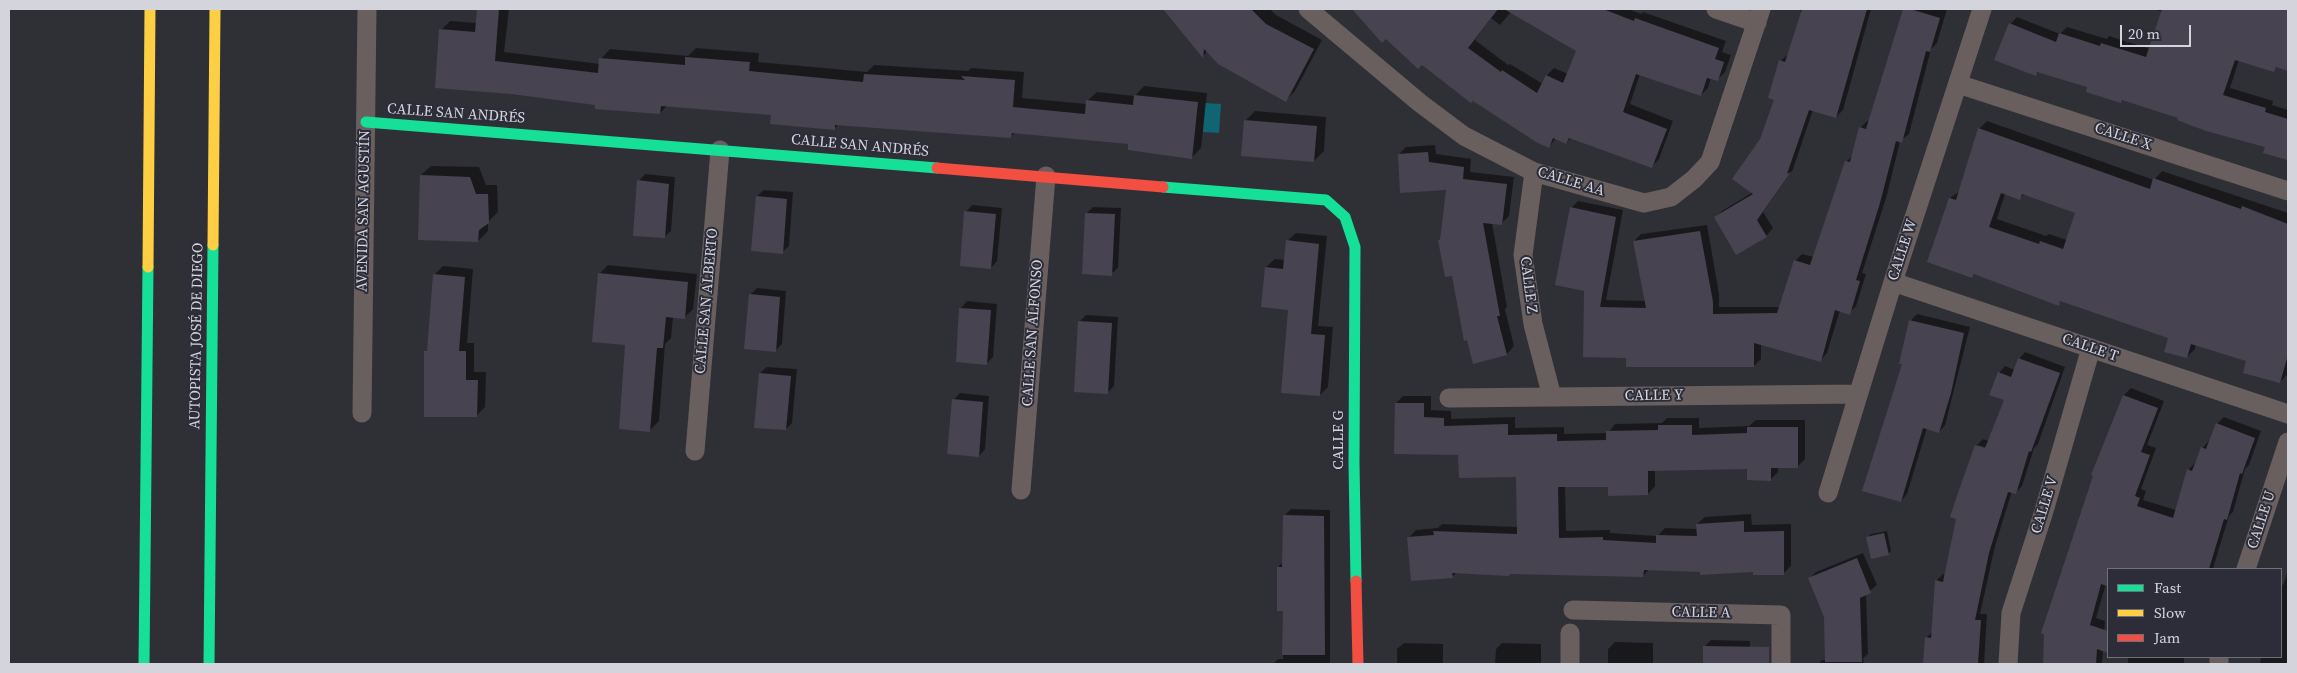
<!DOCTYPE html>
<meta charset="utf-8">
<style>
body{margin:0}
#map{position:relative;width:2297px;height:673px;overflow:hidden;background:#2f3036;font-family:"Source Serif 4",serif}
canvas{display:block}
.frame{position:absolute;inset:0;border:10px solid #d3d4dc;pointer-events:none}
.legend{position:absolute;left:2107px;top:568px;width:175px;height:90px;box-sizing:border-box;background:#2c2d39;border:1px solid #6f707a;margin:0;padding:6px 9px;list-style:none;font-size:15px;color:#d3d4dc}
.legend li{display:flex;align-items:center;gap:10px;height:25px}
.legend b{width:25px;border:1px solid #6f707a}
.scale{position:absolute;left:2120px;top:25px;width:71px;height:22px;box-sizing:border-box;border:2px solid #d3d4dc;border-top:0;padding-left:6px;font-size:15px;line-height:18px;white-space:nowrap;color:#d3d4dc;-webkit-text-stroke:4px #2c2d39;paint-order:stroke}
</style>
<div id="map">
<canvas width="2297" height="673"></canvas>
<div class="frame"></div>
<ul class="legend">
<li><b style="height:6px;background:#16e098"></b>Fast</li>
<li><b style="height:6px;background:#ffcf43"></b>Slow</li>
<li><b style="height:6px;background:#f24e42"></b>Jam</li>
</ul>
<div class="scale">20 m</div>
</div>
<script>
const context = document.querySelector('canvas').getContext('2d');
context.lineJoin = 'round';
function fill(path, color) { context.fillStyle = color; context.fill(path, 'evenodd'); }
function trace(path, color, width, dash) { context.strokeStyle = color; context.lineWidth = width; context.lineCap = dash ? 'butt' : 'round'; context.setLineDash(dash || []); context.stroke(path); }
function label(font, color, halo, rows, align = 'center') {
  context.font = font + ' "Source Serif 4",serif'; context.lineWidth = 4; context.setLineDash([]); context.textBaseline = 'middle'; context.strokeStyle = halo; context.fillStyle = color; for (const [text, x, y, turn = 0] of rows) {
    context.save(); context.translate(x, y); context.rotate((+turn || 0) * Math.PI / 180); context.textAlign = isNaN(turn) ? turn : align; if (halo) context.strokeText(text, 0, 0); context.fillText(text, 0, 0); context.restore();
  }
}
fill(new Path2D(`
 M 1205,103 L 1221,104 L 1219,133 L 1203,132 Z`), '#116573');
fill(new Path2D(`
 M 478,9 L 509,9 L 504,52 L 600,64 L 601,59 L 610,49 L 688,56 L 696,48 L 759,53 L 758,62 L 867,72 L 874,65 L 968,71 L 971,68 L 1024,72 L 1022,98 L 1087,104 L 1087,101 L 1097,92 L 1135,96 L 1144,86 L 1207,93 L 1201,148 L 1192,157 L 1130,143 L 1015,132 L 1011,137 L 839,124 L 834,129 L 772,114 L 668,105 L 660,113 L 511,93 L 441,30 L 450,21 L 477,23 Z
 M 1165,9 L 1270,9 L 1276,15 L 1322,40 L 1295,91 L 1286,100 L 1207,52 L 1203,56 Z
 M 1354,9 L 1628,9 L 1641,14 L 1643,12 L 1726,41 L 1722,52 L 1731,55 L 1725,72 L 1717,80 L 1711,78 L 1708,88 L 1701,95 L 1640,74 L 1630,104 L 1673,121 L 1659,159 L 1652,166 L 1571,138 L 1566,143 L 1556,138 L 1549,147 L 1386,38 L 1382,41 ZM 1511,12 L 1577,50 L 1568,74 L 1554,68 L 1547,75 L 1543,84 L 1510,64 L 1508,65 L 1475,40 L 1491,18 L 1500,25 Z
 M 1801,9 L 1871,9 L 1843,110 L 1836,117 L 1813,110 L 1793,169 L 1794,168 L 1763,212 L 1773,228 L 1766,236 L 1715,218 L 1722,211 L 1753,192 L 1761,139 L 1776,99 L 1780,61 L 1789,54 L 1803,12 L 1800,11 Z
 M 1905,9 L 1947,9 L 1937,43 L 1931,49 L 1909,134 L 1900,141 L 1887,195 L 1862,273 L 1866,274 L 1856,306 L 1849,313 L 1840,310 L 1827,353 L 1820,361 L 1761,343 L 1761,359 L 1754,366 L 1628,357 L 1585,290 L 1571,208 L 1578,201 L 1623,210 L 1606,300 L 1646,301 L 1634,241 L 1641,234 L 1707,225 L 1719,294 L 1719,307 L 1781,307 L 1795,261 L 1802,254 L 1814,257 L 1846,162 L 1853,155 L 1860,128 L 1867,121 L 1870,122 Z
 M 2154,9 L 2288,9 L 2288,69 L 2278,66 L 2274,70 L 2239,60 L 2230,88 L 2273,101 L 2272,105 L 2288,110 L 2288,158 L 2265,152 L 2267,146 L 2124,99 L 2121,102 L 2089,87 L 2039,71 L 2035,75 L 2010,24 L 2017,17 L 2060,34 L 2067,27 L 2107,39 L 2109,36 L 2150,49 L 2163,12 Z
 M 1255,111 L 1326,117 L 1324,151 L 1314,161 L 1245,121 Z
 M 1987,121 L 2154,180 L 2162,171 L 2288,213 L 2288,374 L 2280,382 L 2247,360 L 2196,344 L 2195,349 L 2187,357 L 2170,337 L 2062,300 L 2058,304 L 1976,273 L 1972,277 L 1950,198 L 1960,191 L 1979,129 ZM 2025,193 L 2076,213 L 2067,240 L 2049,234 L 2046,236 L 1997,219 L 2005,194 L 2019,199 Z
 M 1435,145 L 1436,154 L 1471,159 L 1470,172 L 1514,177 L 1509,216 L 1501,224 L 1492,223 L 1507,307 L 1505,309 L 1514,346 L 1507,354 L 1453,274 L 1439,240 L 1442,238 L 1448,189 L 1399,154 L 1406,147 Z
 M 431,166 L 479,167 L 486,185 L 497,185 L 498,212 L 488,222 L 488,231 L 478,241 L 421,175 Z
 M 645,174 L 675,177 L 671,231 L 664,237 L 639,181 Z
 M 764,190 L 793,192 L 789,246 L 782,252 L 757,196 Z
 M 972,205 L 1002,208 L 997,261 L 991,268 L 966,212 Z
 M 1093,207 L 1121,208 L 1118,268 L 1111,274 L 1087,213 Z
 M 1296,233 L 1327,236 L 1318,326 L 1333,327 L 1328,387 L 1320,395 L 1290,309 L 1266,267 L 1275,259 L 1285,260 L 1287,241 Z
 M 608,265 L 697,274 L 693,309 L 684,318 L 673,317 L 671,338 L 665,344 L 659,421 L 650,430 L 627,344 L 599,274 Z
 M 443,266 L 473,269 L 467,343 L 474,343 L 474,372 L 486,372 L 485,407 L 476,416 L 426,351 L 428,349 L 434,275 Z
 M 757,288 L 786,291 L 782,344 L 775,351 L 750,295 Z
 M 967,301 L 997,304 L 993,357 L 986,364 L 957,361 L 961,308 Z
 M 1917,314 L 1970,327 L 1945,425 L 1939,432 L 1927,428 L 1907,494 L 1901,501 L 1903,363 L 1910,321 Z
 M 1086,315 L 1118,317 L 1114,386 L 1107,393 L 1079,322 Z
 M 2025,352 L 2065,367 L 2038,444 L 2034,448 L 2022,486 L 2015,493 L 2012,491 L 1995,546 L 1980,614 L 1987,614 L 1984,664 L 1924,664 L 1926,638 L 1932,632 L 1936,581 L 1943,574 L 1945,575 L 1976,446 L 1983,439 L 1989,441 L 2005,399 L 1999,373 L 2005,366 L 2015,370 L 2019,359 ZM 1978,445 L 1991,449 L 1978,447 Z
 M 767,367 L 797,369 L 792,423 L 786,429 L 760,373 Z
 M 2131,388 L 2164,401 L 2147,445 L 2156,448 L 2141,489 L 2146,491 L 2143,500 L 2176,510 L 2188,470 L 2195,463 L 2202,448 L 2209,441 L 2210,442 L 2217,424 L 2224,417 L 2261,431 L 2249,465 L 2245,469 L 2233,512 L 2229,516 L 2213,568 L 2216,569 L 2108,569 L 2108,584 L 2106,584 L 2096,618 L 2105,621 L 2102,664 L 2044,664 L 2046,633 L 2095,476 L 2092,475 L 2124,395 Z
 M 960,393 L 989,396 L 985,449 L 979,456 L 953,400 Z
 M 1403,396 L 1431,396 L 1431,410 L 1451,411 L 1451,419 L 1515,417 L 1515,428 L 1564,427 L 1564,434 L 1608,433 L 1615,424 L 1662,423 L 1667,418 L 1699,418 L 1699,428 L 1749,426 L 1756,420 L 1805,420 L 1805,459 L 1797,467 L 1778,467 L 1778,472 L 1771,479 L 1748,468 L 1655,470 L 1655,486 L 1648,494 L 1609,485 L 1565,486 L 1566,531 L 1610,530 L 1610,533 L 1657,536 L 1665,528 L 1698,529 L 1697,524 L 1705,517 L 1751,514 L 1752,525 L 1791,524 L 1791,566 L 1784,573 L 1754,570 L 1649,569 L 1643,576 L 1457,572 L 1452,577 L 1409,537 L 1416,530 L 1438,528 L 1442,524 L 1518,527 L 1517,476 L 1460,454 L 1396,403 Z
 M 1291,509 L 1330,510 L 1330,664 L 1273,664 L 1278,659 L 1283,659 L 1284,610 L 1278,567 L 1283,562 L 1284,516 Z
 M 1887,531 L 1891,551 L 1888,554 L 1868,537 L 1871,534 Z
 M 1863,553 L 1877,585 L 1866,594 L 1868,654 L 1863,658 L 1864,664 L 1818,664 L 1822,660 L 1826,660 L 1825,617 L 1809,579 L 1816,572 Z
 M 2288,571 L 2288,664 L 2260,664 L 2261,657 L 2281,657 L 2281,584 L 2283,585 Z
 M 1711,640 L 1750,641 L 1749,664 L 1704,664 L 1704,647 Z
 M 1615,642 L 1653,643 L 1653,664 L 1608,664 L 1608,649 Z
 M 1404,643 L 1443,644 L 1443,664 L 1397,664 L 1397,649 Z
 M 1502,643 L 1541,644 L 1541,664 L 1495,664 L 1496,649 Z
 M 2128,657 L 2184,657 L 2184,664 L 2128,664 Z`), '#0007');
fill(new Path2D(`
 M 477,9 L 499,9 L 495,61 L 598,73 L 599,58 L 685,65 L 685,57 L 750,62 L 749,71 L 863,82 L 864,74 L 965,80 L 961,76 L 1015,80 L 1013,107 L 1085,114 L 1086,100 L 1133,105 L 1134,95 L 1198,102 L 1192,159 L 1128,150 L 1128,144 L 1012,133 L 1011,138 L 835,125 L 835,130 L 770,124 L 771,115 L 661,106 L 660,114 L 595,109 L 595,105 L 511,94 L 435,88 L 439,29 L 475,32 Z
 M 1163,9 L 1251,9 L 1266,24 L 1314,49 L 1286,102 L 1218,64 L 1204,49 L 1203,58 Z
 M 1352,9 L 1498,9 L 1468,48 L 1501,72 L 1502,70 L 1537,93 L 1546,75 L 1563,83 L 1576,51 L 1504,9 L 1603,9 L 1634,21 L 1635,18 L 1719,48 L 1715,59 L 1724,62 L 1718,81 L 1707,78 L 1701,96 L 1636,74 L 1623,112 L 1667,129 L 1652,168 L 1569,138 L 1566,144 L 1553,138 L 1549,148 L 1536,142 L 1473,101 L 1471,103 L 1422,65 L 1418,69 L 1386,39 L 1382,43 Z
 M 1802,9 L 1867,9 L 1836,118 L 1809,110 L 1787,174 L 1791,172 L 1757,220 L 1767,237 L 1736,255 L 1714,217 L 1753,194 L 1732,179 L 1760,139 L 1774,100 L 1768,98 L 1779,60 L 1785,62 Z
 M 1903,9 L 1910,9 L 1940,18 L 1930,52 L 1926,51 L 1902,143 L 1896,141 L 1880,203 L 1856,280 L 1860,281 L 1850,315 L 1835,310 L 1821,362 L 1754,343 L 1754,367 L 1626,367 L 1626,358 L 1583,357 L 1584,291 L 1555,285 L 1570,207 L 1616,217 L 1600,307 L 1646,308 L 1633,241 L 1700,231 L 1713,302 L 1713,314 L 1777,313 L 1794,260 L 1810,265 L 1845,161 L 1850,162 L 1859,127 L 1866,129 Z
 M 2162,9 L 2288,9 L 2288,71 L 2276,67 L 2274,72 L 2235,60 L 2223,95 L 2266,108 L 2265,112 L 2288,119 L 2288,160 L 2263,153 L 2265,147 L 2206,131 L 2177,120 L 2178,118 L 2122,100 L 2121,103 L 2086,92 L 2087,87 L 2037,72 L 2036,76 L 1994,60 L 2009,23 L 2056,42 L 2059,33 L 2100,46 L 2101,43 L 2146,57 Z
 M 1244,120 L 1317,126 L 1314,162 L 1241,156 Z
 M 1978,128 L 2150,189 L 2153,178 L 2241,209 L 2242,206 L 2288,224 L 2288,355 L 2280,383 L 2243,373 L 2246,361 L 2191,344 L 2187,358 L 2164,352 L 2168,338 L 2060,301 L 2059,306 L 1974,274 L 1972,278 L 1927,262 L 1949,198 L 1956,200 ZM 2001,193 L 2020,200 L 2022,194 L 2075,213 L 2063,249 L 2040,241 L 2039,244 L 1989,227 Z
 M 1428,152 L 1429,162 L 1464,167 L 1463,179 L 1507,184 L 1502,225 L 1483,223 L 1500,316 L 1497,316 L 1507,355 L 1473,364 L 1467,340 L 1464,341 L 1452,276 L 1445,277 L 1438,240 L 1440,240 L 1446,190 L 1400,193 L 1398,154 Z
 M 420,175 L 470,177 L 476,194 L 488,194 L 489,223 L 479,230 L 478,242 L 418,240 Z
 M 637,180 L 669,184 L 665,238 L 633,236 Z
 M 756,196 L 787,199 L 783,254 L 751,251 Z
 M 964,211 L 996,214 L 991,269 L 960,266 Z
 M 1085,213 L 1115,214 L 1112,276 L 1082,274 Z
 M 1286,240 L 1319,244 L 1311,334 L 1325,335 L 1320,396 L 1281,393 L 1288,310 L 1261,307 L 1265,267 L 1283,269 Z
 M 598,273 L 688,282 L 685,319 L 666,317 L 663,348 L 657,348 L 650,432 L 619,429 L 625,345 L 592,342 Z
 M 433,274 L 465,277 L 459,351 L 466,351 L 466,380 L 478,380 L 477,417 L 424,417 L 424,351 L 427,351 Z
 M 749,294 L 780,297 L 776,352 L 744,349 Z
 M 959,308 L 991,310 L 987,365 L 956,362 Z
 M 1909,320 L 1964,333 L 1951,393 L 1939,433 L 1923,428 L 1901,502 L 1862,491 L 1902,364 L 1899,364 Z
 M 1078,321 L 1112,323 L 1108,394 L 1074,392 Z
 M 2018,358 L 2060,373 L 2031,452 L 2029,451 L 2016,494 L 2008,492 L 1989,553 L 1975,620 L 1981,620 L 1978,664 L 1923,664 L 1925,637 L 1931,638 L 1935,580 L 1943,582 L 1956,519 L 1950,517 L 1959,490 L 1975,445 L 1985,448 L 2004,400 L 1989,395 L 1998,372 L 2011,377 Z
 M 759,373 L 791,376 L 786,430 L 754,428 Z
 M 2123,395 L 2158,408 L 2141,452 L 2150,455 L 2135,496 L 2140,498 L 2137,506 L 2173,518 L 2187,469 L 2192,471 L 2201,447 L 2206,449 L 2216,423 L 2255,438 L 2242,474 L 2240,473 L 2227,520 L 2224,519 L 2209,569 L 2108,569 L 2108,584 L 2107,586 L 2101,584 L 2090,625 L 2108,631 L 2108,653 L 2097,649 L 2096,664 L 2043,664 L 2044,634 L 2041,633 L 2093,476 L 2091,475 Z
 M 952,399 L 983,402 L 979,457 L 947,454 Z
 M 1395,403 L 1424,403 L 1424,417 L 1444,418 L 1444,426 L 1508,424 L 1508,435 L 1557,434 L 1557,441 L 1606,440 L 1606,431 L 1658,430 L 1658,425 L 1692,425 L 1692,435 L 1747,433 L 1747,427 L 1798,427 L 1798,468 L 1771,468 L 1771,481 L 1747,480 L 1747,469 L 1648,471 L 1648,495 L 1608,496 L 1608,487 L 1558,487 L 1559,538 L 1603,537 L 1603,540 L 1656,543 L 1656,535 L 1697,536 L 1696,524 L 1744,521 L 1744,532 L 1784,531 L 1784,575 L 1753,575 L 1753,572 L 1700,575 L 1700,572 L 1644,570 L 1643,577 L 1510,574 L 1509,576 L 1452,573 L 1453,578 L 1411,581 L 1407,537 L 1434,535 L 1433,531 L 1517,534 L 1516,477 L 1459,478 L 1458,455 L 1394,454 Z
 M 1283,515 L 1324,516 L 1325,655 L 1282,655 L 1283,611 L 1277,611 L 1277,567 L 1282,567 Z
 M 1884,533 L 1889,555 L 1871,559 L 1866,537 Z
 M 1857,558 L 1871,593 L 1860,598 L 1862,662 L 1825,662 L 1824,617 L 1808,578 Z
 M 1703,646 L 1769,647 L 1769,664 L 1703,664 Z`), '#484350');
trace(new Path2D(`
 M 1308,9 L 1420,103 L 1464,136 L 1534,172 L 1644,203 L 1671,197 L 1694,179 L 1710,162 L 1761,9
 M 1716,9 L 1757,23
 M 1958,84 L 2288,191
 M 1534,172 L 1523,255 L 1533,324 L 1552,397
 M 1893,282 L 2288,414
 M 1449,398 L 1858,394
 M 362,413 L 367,9
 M 695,451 L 720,150
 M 1021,490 L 1046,176
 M 1828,493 L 1893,282 L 1982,9
 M 2246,569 L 2288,442
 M 1573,610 L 1781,615 L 1781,664
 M 1570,633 L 1570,664
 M 2008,664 L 2011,613 L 2044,511 L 2091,348
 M 2219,664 L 2219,657`), '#695f5f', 19);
trace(new Path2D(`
 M 366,122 L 937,168
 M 1163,187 L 1326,200 L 1345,217 L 1355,247 L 1354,463 L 1356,581
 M 144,664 L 148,267
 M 209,664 L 213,245`), '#16e098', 11);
trace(new Path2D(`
 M 213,245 L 215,9
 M 148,267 L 150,9`), '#ffcf43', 11);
trace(new Path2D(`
 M 937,168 L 1163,187
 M 1356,581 L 1358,664`), '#f24e42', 11);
label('15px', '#d3d4dc', '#2c2d39', [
 ["CALLE SAN ANDRÉS",456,114,4],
 ["CALLE X",2123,137,18],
 ["CALLE SAN ANDRÉS",860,146,5],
 ["CALLE AA",1571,182,17],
 ["AVENIDA SAN AGUSTÍN",364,211,-89],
 ["CALLE W",1903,250,-72],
 ["CALLE Z",1528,285,83],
 ["CALLE SAN ALBERTO",707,301,-85],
 ["CALLE SAN ALFONSO",1033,333,-86],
 ["AUTOPISTA JOSÉ DE DIEGO",197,336,-89],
 ["CALLE T",2090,348,19],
 ["CALLE Y",1654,396,-1],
 ["CALLE G",1339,440,-90],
 ["CALLE V",2045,505,-73],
 ["CALLE U",2262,520,-72],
 ["CALLE A",1701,613,1]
]);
</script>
